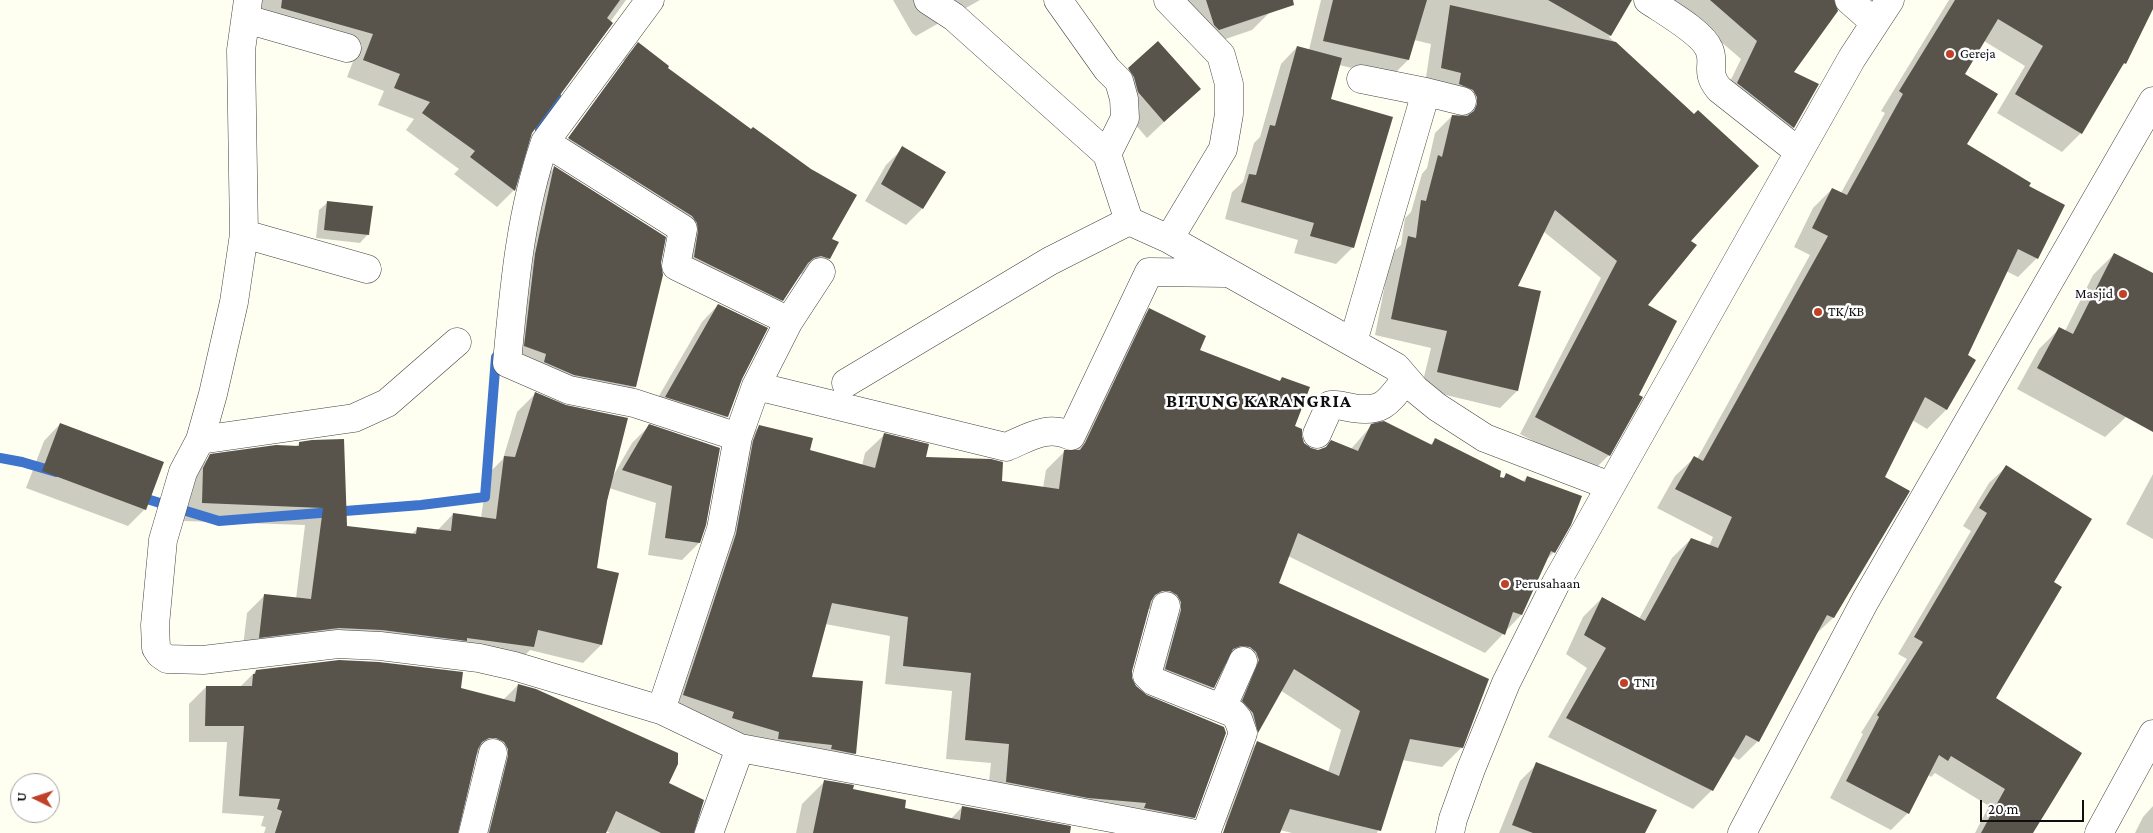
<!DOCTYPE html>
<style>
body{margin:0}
#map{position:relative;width:2153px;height:833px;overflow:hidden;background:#fffff1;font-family:"Crimson Pro",serif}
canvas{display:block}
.north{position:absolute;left:10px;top:773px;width:50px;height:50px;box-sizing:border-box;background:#fff;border:1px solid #9f9f9f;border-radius:50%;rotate:274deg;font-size:14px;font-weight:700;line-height:20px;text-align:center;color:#0f0f0f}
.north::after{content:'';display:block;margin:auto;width:18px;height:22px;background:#bf4127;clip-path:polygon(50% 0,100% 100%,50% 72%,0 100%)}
.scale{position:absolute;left:1980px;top:800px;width:104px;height:22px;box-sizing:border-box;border:2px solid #0f0f0f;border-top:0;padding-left:6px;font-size:15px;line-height:18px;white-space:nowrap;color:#0f0f0f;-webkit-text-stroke:4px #fff;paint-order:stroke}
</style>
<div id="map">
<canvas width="2153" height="833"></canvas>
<div class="north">U</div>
<div class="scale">20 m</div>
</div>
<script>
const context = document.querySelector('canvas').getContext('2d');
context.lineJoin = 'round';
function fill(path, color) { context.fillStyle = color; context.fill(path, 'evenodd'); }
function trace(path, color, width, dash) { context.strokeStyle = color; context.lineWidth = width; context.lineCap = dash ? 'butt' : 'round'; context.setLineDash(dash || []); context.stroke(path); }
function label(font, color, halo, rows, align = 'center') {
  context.font = font + ' "Crimson Pro",serif'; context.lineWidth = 5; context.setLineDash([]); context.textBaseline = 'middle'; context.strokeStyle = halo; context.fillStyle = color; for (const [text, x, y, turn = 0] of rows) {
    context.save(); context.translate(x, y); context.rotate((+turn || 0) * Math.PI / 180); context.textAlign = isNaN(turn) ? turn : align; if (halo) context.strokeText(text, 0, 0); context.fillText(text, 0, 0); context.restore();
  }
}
fill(new Path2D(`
 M 261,0 L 626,0 L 531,132 L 514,190 L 497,207 L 454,174 L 459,169 L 406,130 L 414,119 L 378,105 L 384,91 L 347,77 L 357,51 L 255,22 Z
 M 893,0 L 980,0 L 916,36 L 912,33 Z
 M 1186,0 L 1264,0 L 1269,13 L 1252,30 L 1202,47 Z
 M 1321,0 L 1629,0 L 1609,37 L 1694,115 L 1690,241 L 1646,306 L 1637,396 L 1641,398 L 1609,455 L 1592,472 L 1520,434 L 1601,278 L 1543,231 L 1516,286 L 1517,391 L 1500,408 L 1421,389 L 1431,348 L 1375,335 L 1391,254 L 1401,245 L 1405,218 L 1411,212 L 1422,174 L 1427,168 L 1435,133 L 1452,116 L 1461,117 L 1456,106 L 1425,84 L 1431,44 L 1414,40 L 1408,60 L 1391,77 L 1339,65 L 1329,99 L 1353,247 L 1336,264 L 1294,253 L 1298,240 L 1225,219 L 1232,192 L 1243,182 L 1254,143 L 1260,137 L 1281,64 L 1297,47 L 1309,50 Z
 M 1642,0 L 1869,0 L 1854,15 L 1833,1 L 1792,72 L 1818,85 L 1793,128 L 1777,144 L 1721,100 L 1741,59 L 1691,16 Z
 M 1949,0 L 2153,0 L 2153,6 L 2125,63 L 2119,69 L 2081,133 L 2062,152 L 1997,113 L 2025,66 L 1984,41 L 1964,75 L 1966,144 L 2028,187 L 2037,258 L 2018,277 L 2006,271 L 1966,356 L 1974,361 L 1946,410 L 1927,429 L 1912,420 L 1883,477 L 1908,492 L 1833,618 L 1814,636 L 1758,741 L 1739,760 L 1732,756 L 1712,790 L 1693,809 L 1548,737 L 1587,668 L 1566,654 L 1583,617 L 1602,598 L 1639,619 L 1672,558 L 1691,539 L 1709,546 L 1713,537 L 1657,508 L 1675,476 L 1694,458 L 1697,459 L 1810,255 L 1794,247 L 1813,208 L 1832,189 L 1841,193 L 1885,113 L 1881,111 Z
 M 638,44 L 666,68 L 831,239 L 829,258 L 812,275 L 800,274 L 782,300 L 766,317 L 677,274 L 681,240 L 552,155 L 621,61 ZM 623,61 L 626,61 L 565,144 L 563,142 Z
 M 1129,69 L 1199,89 L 1147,138 L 1122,109 L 1112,86 Z
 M 903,148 L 922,209 L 906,225 L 865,201 L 886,165 Z
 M 554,168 L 659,263 L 662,275 L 635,387 L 618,404 L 508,362 L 537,184 Z
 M 328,202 L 368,234 L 360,243 L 316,238 L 319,210 Z
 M 2114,254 L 2153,274 L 2153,361 L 2126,417 L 2105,437 L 2017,389 L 2039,349 L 2060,328 L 2065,331 L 2093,275 Z
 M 718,305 L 741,379 L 727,417 L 710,434 L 649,413 L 702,322 Z
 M 1149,310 L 1198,351 L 1279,382 L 1282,378 L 1293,426 L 1303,443 L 1311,450 L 1351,449 L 1372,425 L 1430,445 L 1435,440 L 1502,479 L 1506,475 L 1522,482 L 1527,477 L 1554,552 L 1545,561 L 1521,615 L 1485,653 L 1288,556 L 1277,583 L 1461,748 L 1442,767 L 1402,760 L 1377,833 L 1292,833 L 1280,830 L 1279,833 L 1224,833 L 1234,773 L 1238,762 L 1257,743 L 1328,772 L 1341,730 L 1280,690 L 1257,732 L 1239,750 L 1231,665 L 1224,664 L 1213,688 L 1194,707 L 1147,688 L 1158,613 L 1150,609 L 1148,609 L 1131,671 L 1131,680 L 1146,696 L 1194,817 L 1178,833 L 987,801 L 991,763 L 946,759 L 952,691 L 885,684 L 890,636 L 825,624 L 810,678 L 855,753 L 836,772 L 665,713 L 740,446 L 759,427 L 808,451 L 862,466 L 865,453 L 884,435 L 924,458 L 1001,482 L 1043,488 L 1046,470 L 1065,451 L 1072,452 L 1130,329 Z
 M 535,394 L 613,476 L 632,443 L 649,426 L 699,543 L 682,560 L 648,555 L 656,503 L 609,488 L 596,569 L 601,645 L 583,663 L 530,650 L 515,665 L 363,648 L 242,655 L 247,613 L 265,595 L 296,599 L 305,525 L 184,521 L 186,487 L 192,474 L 211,456 L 295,447 L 300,443 L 346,527 L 412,534 L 417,529 L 437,531 L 453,514 L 481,518 L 487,475 L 503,459 L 517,412 Z
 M 60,424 L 145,509 L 128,526 L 26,488 L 44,441 Z
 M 2006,467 L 2052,583 L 1994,699 L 2031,833 L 1975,833 L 1989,806 L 1935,773 L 1931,777 L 1928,775 L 1908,813 L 1891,830 L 1830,798 L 1863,734 L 1861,733 L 1907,659 L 1898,654 L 1971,531 L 1963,526 L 1989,483 Z
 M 2153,474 L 2153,539 L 2126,524 Z
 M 256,671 L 459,689 L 503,700 L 518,685 L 667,784 L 693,833 L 610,833 L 606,831 L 605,833 L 477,833 L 480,754 L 475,754 L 457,833 L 264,833 L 266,827 L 261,826 L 264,816 L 222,813 L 227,742 L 189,742 L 189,704 L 206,687 L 240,687 Z
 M 1537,764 L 1644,833 L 1499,833 L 1520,781 Z
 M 825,781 L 903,809 L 950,820 L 962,807 L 1069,833 L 796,833 L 802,804 Z
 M 2153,806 L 2153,833 L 2135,833 L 2143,817 Z`), '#0003');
trace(new Path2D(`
 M 540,130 L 556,96
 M 0,458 L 22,462 L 56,472
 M 137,496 L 219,521 L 421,505 L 485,497 L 496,357`), '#3e74cc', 10);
fill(new Path2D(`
 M 282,0 L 620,0 L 607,18 L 613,23 L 532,133 L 515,191 L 470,157 L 475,151 L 422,113 L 430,102 L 394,88 L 400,74 L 363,60 L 373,34 L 281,8 Z
 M 1206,0 L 1293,0 L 1294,5 L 1219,30 L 1214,25 Z
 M 1333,0 L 1427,0 L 1409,60 L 1323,41 Z
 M 1548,0 L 1632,0 L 1611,36 Z
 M 1710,0 L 1834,0 L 1838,11 L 1794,72 L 1819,84 L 1794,128 L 1737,83 L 1757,41 Z
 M 1955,0 L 2153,0 L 2153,9 L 2126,64 L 2124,63 L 2082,134 L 2015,94 L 2043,46 L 1998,19 L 1965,74 L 1998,94 L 1967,144 L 2031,183 L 2029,186 L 2065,205 L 2038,259 L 2018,249 L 1968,355 L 1976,360 L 1947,410 L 1925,397 L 1885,477 L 1910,491 L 1834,618 L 1827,615 L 1759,742 L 1746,735 L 1713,791 L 1566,718 L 1606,648 L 1584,635 L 1602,597 L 1645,621 L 1691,538 L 1718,548 L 1732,517 L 1675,489 L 1694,456 L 1703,461 L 1828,236 L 1812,228 L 1832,188 L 1847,195 L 1903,94 L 1899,91 Z
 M 1450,5 L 1616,42 L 1694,114 L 1698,110 L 1759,166 L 1691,241 L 1697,245 L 1648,305 L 1677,321 L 1639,395 L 1643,397 L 1610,456 L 1535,417 L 1617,261 L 1555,210 L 1518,286 L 1541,291 L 1518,391 L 1437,372 L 1447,331 L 1391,319 L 1408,236 L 1416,238 L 1421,200 L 1426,201 L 1438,155 L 1442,157 L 1452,115 L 1467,116 L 1474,111 L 1477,104 L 1477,97 L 1473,90 L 1459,84 L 1461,73 L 1441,68 Z
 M 1158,41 L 1201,89 L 1164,122 L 1138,92 L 1134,77 L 1128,68 Z
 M 638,42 L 669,66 L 668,68 L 751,129 L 753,127 L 811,169 L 857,195 L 832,239 L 839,242 L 830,259 L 821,256 L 814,258 L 808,263 L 783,301 L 694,257 L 698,231 L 697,223 L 692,216 L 568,138 Z
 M 1297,46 L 1342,58 L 1331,99 L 1393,117 L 1354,248 L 1310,236 L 1314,223 L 1241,202 L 1249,174 L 1256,175 L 1270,125 L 1275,126 Z
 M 902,146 L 946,172 L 923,209 L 881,184 Z
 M 554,166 L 666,237 L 661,263 L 663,275 L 636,387 L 574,375 L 544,362 L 546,354 L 524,346 L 535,254 Z
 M 327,201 L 373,206 L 369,235 L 324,230 Z
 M 2114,253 L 2153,273 L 2153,432 L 2037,368 L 2059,327 L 2073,334 Z
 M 718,304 L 768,328 L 742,379 L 728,417 L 665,397 Z
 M 1149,308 L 1206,336 L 1200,350 L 1280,381 L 1282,377 L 1310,387 L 1295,426 L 1302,429 L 1302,436 L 1304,443 L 1311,448 L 1318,450 L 1326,447 L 1331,440 L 1358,451 L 1371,424 L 1384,421 L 1432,445 L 1435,438 L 1501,471 L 1500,477 L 1504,478 L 1506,473 L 1525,482 L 1527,476 L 1582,496 L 1571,525 L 1555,553 L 1551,551 L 1522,615 L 1513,612 L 1505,635 L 1298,533 L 1279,583 L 1489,679 L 1463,748 L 1410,739 L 1381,831 L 1290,809 L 1280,833 L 1223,833 L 1257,741 L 1339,776 L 1360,711 L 1294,669 L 1258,733 L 1253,713 L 1242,701 L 1259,660 L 1256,652 L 1250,647 L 1241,646 L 1233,649 L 1214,688 L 1165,669 L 1181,610 L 1181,602 L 1177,595 L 1170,591 L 1162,591 L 1155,595 L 1151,601 L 1132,671 L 1132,678 L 1136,686 L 1147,695 L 1224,727 L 1226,733 L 1195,818 L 1144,808 L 1146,803 L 1088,798 L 1006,782 L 1009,744 L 965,740 L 971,673 L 903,666 L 908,617 L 832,603 L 812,677 L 863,681 L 856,754 L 831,749 L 832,745 L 778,739 L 779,732 L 732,718 L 734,712 L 683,695 L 736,534 L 753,441 L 759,425 L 813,438 L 810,450 L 875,468 L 884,433 L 929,444 L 926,457 L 991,459 L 1003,462 L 1002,481 L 1059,489 L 1064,450 L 1080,450 L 1085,443 Z
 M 535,392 L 566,405 L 628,418 L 607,501 L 597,568 L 619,573 L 602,645 L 538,630 L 534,647 L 467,638 L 467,641 L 382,630 L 339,628 L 259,638 L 264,594 L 311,599 L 323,508 L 202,503 L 203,468 L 210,454 L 276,445 L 299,446 L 299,442 L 312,440 L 344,439 L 347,526 L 416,534 L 417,527 L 451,531 L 453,513 L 496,519 L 504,456 L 515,457 Z
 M 60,423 L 164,462 L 146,510 L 42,471 Z
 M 649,424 L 720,448 L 706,525 L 700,543 L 665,538 L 672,486 L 622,470 Z
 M 2006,465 L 2092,519 L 2054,582 L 2062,587 L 1996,698 L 2082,753 L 2033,833 L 1981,833 L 2005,789 L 1951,756 L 1948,761 L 1939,755 L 1909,814 L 1846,781 L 1879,717 L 1877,715 L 1923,642 L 1914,637 L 1987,513 L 1979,508 Z
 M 339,660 L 379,662 L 463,672 L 461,688 L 515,702 L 518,684 L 536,689 L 678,753 L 678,764 L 669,783 L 704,800 L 694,833 L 661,833 L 616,811 L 606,833 L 489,833 L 508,756 L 508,749 L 504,742 L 496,738 L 489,738 L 482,742 L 478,749 L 458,833 L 275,833 L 282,811 L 277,809 L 280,799 L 239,796 L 244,726 L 205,726 L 206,686 L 252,686 L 253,674 L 255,674 L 256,670 Z
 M 1536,762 L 1657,810 L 1645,833 L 1533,833 L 1512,825 Z
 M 824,780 L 854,785 L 853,789 L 906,800 L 905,808 L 960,820 L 962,806 L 1071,826 L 1070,833 L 813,833 Z`), '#58534b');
const minor = new Path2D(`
 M 248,0 L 241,50 L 244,234 L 234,302 L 213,394 L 200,440 L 183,472 L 163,540 L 155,625 L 156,648 L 160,654 L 167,659 L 203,660 L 338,644 L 380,646 L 479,658 L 514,666 L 661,710 L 740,748 L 1191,833
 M 928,0 L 954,17 L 1107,154 L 1129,221 L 1169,239 L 1396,367 L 1415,389 L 1437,407 L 1485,438 L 1610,486
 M 1058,0 L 1107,69 L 1119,81 L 1124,99 L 1125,118 L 1107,154
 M 1168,0 L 1221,55 L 1229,84 L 1229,114 L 1223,149 L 1169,239
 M 1648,0 C 1664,11 1702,32 1709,49 C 1716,64 1704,71 1719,89 L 1799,152
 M 1849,0 L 1875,23
 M 246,19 L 347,48
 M 1426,92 L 1462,101
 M 545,142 L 650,0
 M 244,234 L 367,269
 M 789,321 L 821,272
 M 1353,342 L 1426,92 L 1361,79
 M 846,383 L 1050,261 L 1129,221
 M 756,386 L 1006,447 C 1028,438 1048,424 1071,436 L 1149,272 L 1226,273
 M 1317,434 L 1330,405 C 1337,404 1345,407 1353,408 C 1384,413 1389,401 1406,379
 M 200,440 L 354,418 L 387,403 L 457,342
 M 1166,606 L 1147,675 L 1153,681 L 1233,713 L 1238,719 L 1243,733 L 1206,833
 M 1222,708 L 1243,661
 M 661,710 L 721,529 L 738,437 L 634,403 L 569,390 L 507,363 C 514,288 520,214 545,142 L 683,229 L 676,266 L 789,321 L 756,386 L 738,437
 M 473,833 L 493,753
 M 709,833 L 740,748
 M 1450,833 L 1453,819 L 1471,769 L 1506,683 L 1556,583 L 1852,58 L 1890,0
 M 1742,833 L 1865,601 L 2153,101
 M 2099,833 L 2153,734`);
trace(minor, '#424242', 29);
trace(minor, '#fff', 28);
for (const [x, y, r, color] of [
 [1950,54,5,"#bf4127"],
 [2123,294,5,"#bf4127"],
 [1818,312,5,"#bf4127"],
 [1505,584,5,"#bf4127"],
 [1624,683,5,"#bf4127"]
]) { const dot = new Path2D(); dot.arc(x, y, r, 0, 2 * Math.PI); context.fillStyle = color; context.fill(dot); trace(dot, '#fff', 2); }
label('14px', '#0f0f0f', '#fff', [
 ["Gereja",1960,54],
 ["Masjid",2113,294,"right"],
 ["TK/KB",1828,312],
 ["Perusahaan",1515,584],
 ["TNI",1634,683]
], 'left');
context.letterSpacing = '1px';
label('bold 19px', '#0f0f0f', '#fff', [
 ["BITUNG KARANGRIA",1259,401]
]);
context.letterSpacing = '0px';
</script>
